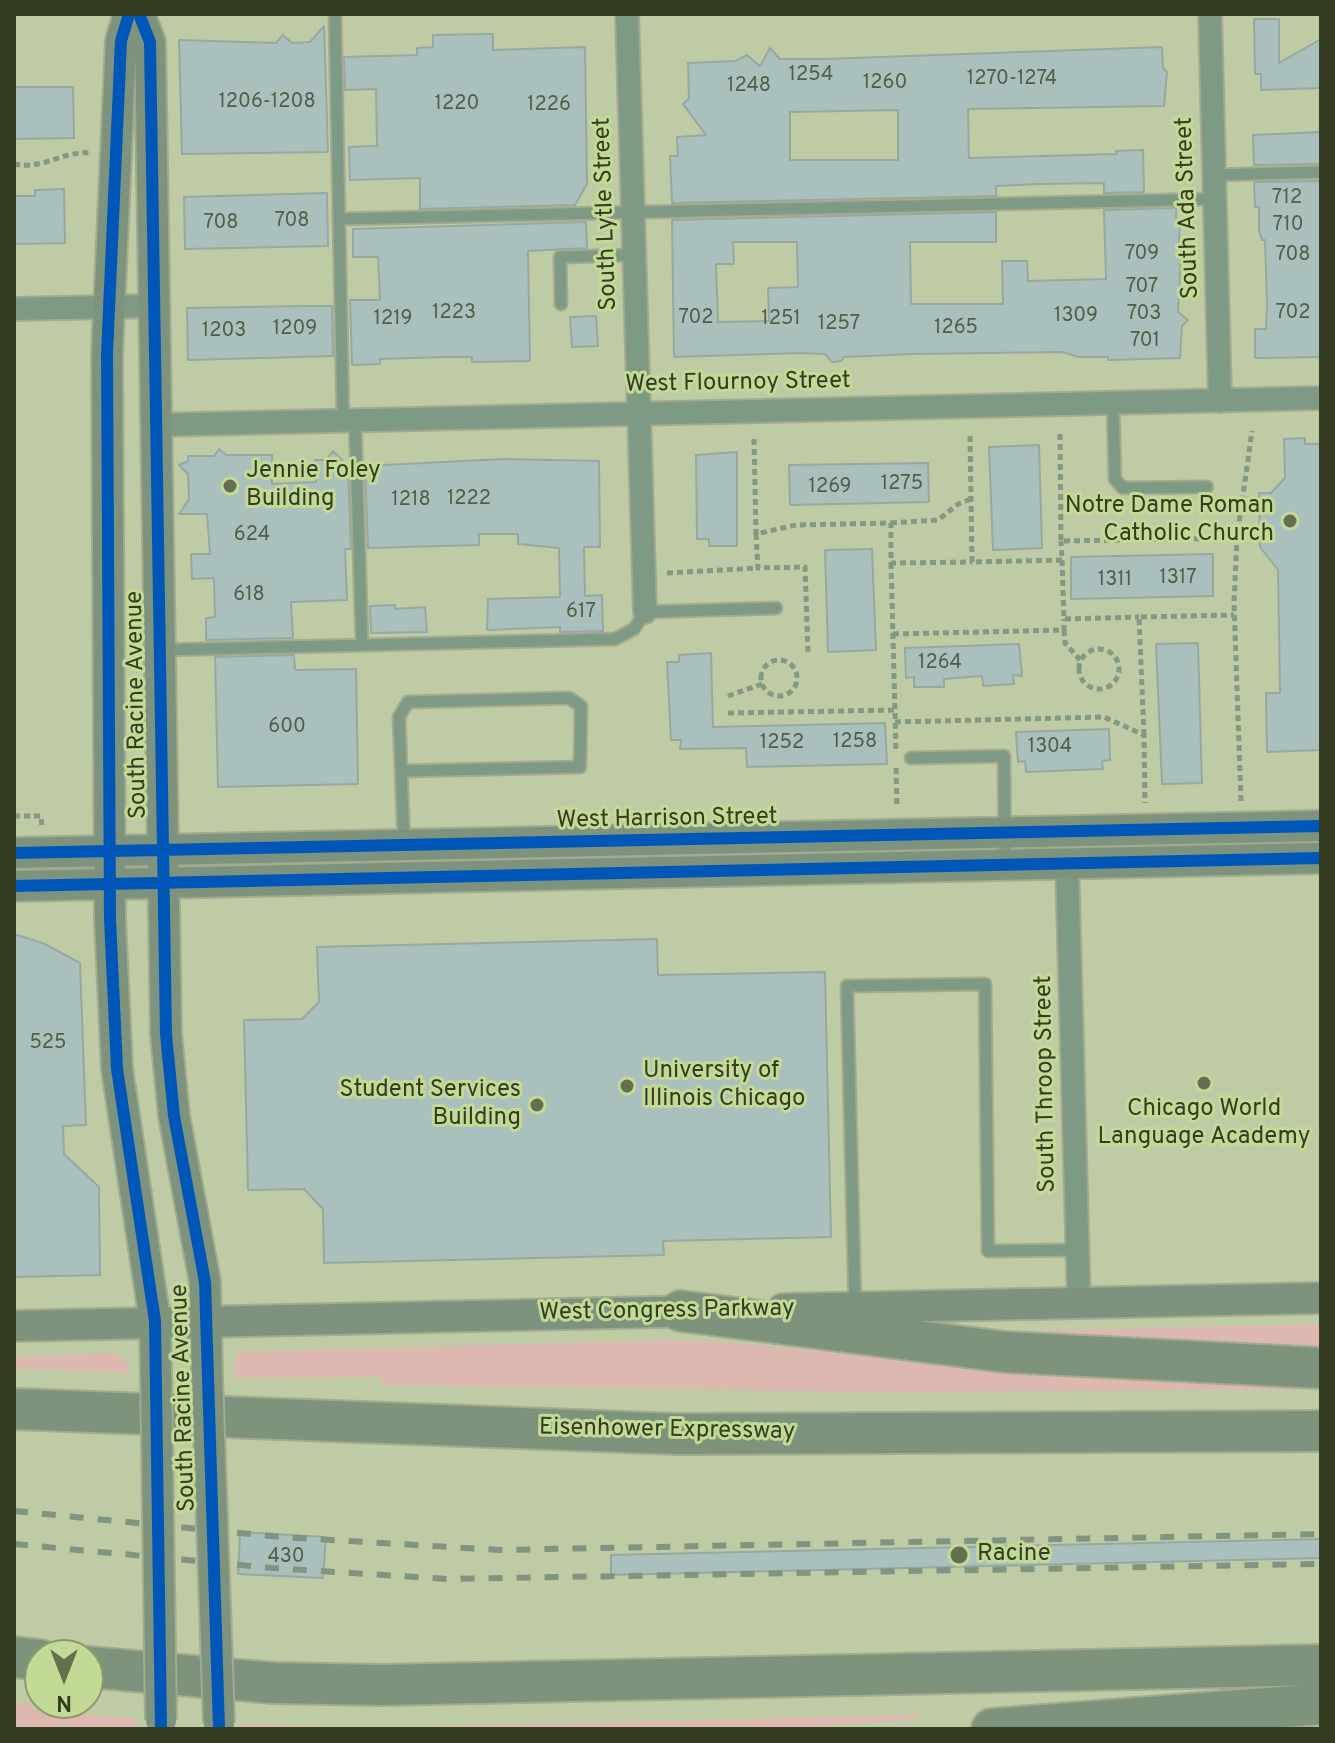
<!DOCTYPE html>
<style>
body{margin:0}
#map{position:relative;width:1335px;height:1743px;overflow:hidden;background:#becba5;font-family:Overpass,sans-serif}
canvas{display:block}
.frame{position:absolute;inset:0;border:16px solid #343d22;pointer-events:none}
.north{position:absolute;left:24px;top:1639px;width:80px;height:80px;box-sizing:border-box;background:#c3da96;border:2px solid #8a9b68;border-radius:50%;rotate:180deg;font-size:22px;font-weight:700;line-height:32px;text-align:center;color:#343d22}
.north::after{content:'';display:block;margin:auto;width:28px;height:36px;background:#646f50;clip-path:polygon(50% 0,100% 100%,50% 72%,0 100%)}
</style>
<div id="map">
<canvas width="1335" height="1743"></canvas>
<div class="frame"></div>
<div class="north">N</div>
</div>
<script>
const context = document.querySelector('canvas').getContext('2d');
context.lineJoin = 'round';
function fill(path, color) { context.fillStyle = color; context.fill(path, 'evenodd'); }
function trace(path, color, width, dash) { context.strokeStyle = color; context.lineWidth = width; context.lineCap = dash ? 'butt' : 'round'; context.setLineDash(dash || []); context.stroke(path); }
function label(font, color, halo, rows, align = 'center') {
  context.font = font + ' Overpass,sans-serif'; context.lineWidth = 6; context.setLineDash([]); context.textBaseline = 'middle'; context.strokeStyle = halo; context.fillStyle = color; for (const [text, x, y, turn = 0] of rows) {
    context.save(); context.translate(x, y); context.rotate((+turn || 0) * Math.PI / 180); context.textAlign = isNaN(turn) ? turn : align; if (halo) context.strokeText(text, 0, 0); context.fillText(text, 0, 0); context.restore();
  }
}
fill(new Path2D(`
 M 1321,836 L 1321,849 L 1029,856 L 1029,842 Z
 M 959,847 L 919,858 L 360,870 L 360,863 L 445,853 Z
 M 1321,1324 L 1321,1355 L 946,1333 Z
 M 672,1340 L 738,1343 L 1019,1371 L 1321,1383 L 1321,1389 L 885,1392 L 382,1385 L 381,1377 L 234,1378 L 237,1352 Z
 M 115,1353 L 128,1364 L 129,1373 L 14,1368 L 14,1357 Z
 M 14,1702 L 32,1704 L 32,1710 L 137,1719 L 137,1729 L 14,1729 Z
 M 921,1715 L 920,1719 L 786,1729 L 243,1729 L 243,1724 L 361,1728 Z`), '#dcb8b1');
const building = new Path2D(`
 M 1254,19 L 1279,19 L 1279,63 L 1321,39 L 1321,88 L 1261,90 L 1261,74 L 1255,74 Z
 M 324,26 L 328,152 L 182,154 L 179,40 L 276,43 L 283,35 L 292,43 L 310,42 Z
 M 493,34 L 493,50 L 585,47 L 587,184 L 575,205 L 420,209 L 420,178 L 350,180 L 349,147 L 377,146 L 376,89 L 345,90 L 344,57 L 417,55 L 417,48 L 433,47 L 433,35 Z
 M 1162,47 L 1163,68 L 1167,72 L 1164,106 L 968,109 L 969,158 L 1117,154 L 1116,151 L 1143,150 L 1144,192 L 1104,193 L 1104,183 L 1040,184 L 996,186 L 996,196 L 672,203 L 670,156 L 678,156 L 677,137 L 706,135 L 683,104 L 689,98 L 688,63 L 735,61 L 747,55 L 760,66 L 770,48 L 780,59 L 824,59 ZM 898,110 L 898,160 L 790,160 L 790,112 Z
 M 14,87 L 73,87 L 74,138 L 14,139 Z
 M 1321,132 L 1320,164 L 1254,165 L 1253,135 Z
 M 1320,181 L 1321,357 L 1255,358 L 1255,329 L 1266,329 L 1267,304 L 1265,240 L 1262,240 L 1259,230 L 1259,207 L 1255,207 L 1254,182 Z
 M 64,189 L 65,243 L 14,244 L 14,196 L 35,196 L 35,190 Z
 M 327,193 L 328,246 L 185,249 L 184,197 Z
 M 1176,208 L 1176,223 L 1180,226 L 1178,253 L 1181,258 L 1178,312 L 1188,320 L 1182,326 L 1180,358 L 1108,360 L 1108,357 L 1078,357 L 1063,352 L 912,354 L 844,357 L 841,361 L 832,362 L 825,354 L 800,353 L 674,357 L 672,220 L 996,212 L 996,242 L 910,242 L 911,304 L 1003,304 L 1002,261 L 1027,261 L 1028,281 L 1106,279 L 1104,210 ZM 733,242 L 797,242 L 798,287 L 768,288 L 769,321 L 718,322 L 716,264 L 734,264 Z
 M 586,222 L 587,248 L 528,251 L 530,361 L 472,362 L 472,357 L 445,357 L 380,359 L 380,364 L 352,365 L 350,300 L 380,300 L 378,257 L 353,257 L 353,229 Z
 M 307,306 L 332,306 L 333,356 L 188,360 L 187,308 Z
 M 596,316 L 598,346 L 572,347 L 570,317 Z
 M 1305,438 L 1305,444 L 1321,444 L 1321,750 L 1267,752 L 1266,693 L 1280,693 L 1278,570 L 1260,547 L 1259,493 L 1271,493 L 1285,478 L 1284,439 Z
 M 1039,445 L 1042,548 L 993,550 L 989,447 Z
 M 219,449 L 226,455 L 272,455 L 272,484 L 316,482 L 315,460 L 326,460 L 333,451 L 348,466 L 351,549 L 345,549 L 347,600 L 291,602 L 293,638 L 206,640 L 206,618 L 215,617 L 214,578 L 192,579 L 191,554 L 210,554 L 207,514 L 179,514 L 189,499 L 188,474 L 179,465 L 188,461 L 188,456 L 214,456 Z
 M 737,452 L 737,546 L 709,546 L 709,539 L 697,539 L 696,455 Z
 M 503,459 L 599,461 L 600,547 L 584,547 L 585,596 L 602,595 L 603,631 L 560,632 L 560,627 L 487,630 L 488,599 L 560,597 L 559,548 L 518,544 L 518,534 L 479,534 L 479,545 L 368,548 L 365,466 Z
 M 928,463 L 929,502 L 790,505 L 789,465 Z
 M 872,549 L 876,650 L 828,652 L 825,550 Z
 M 1213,554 L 1213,596 L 1071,599 L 1071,557 Z
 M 395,605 L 395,609 L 425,607 L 427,632 L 371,633 L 370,606 Z
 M 1198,643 L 1202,783 L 1162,784 L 1156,644 Z
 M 1019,644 L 1022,676 L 1013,675 L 1014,684 L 983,686 L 982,676 L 944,679 L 944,687 L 914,687 L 914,677 L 906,678 L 905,648 Z
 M 711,653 L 713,727 L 885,723 L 887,764 L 747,767 L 746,748 L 680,749 L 681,740 L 671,740 L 667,662 L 679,662 L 679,655 Z
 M 294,655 L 295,670 L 356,669 L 358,784 L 218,787 L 215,657 Z
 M 1109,729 L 1110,760 L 1102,761 L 1103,769 L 1026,772 L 1025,761 L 1018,762 L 1016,732 Z
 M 14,934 L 45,944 L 80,963 L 86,1125 L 63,1126 L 64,1154 L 99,1187 L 100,1275 L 14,1277 Z
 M 657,939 L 658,975 L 825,972 L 831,1237 L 663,1241 L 664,1255 L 324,1263 L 323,1209 L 304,1189 L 248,1190 L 244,1020 L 302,1019 L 319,1002 L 317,947 Z
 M 240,1532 L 326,1537 L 323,1578 L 238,1574 Z
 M 1321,1539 L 1321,1558 L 611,1575 L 611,1555 Z`);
fill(building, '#aac0bc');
trace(building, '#97a8a0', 2);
const lane = new Path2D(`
 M 335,14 L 343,419
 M 1214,175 L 1321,172
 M 339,219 L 1215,199
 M 561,304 L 560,257 L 635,255
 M 1113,403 L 1115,479 L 1123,488 L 1207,487
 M 355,418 L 362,645
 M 160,650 L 615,639 L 634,629 L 645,612 L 776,608
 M 911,758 L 1004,756 L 1005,863
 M 402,771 L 580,767 L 581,706 L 569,698 L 408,702 L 399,717 L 404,843
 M 855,1307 L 847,986 L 985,984 L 988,1251 L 1077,1250`);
const street = new Path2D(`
 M 627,14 L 645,612
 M 1210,14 L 1220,401
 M 14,309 L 153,306
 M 155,425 L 1321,398
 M 1067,863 L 1079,1304`);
const secondary = new Path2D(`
 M 129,14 L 121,41 L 107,354 L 110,919 L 117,1069 L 155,1321 L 156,1374
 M 139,14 L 150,42 L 166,1034 L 174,1116 L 205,1282 L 207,1377
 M 14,853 L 1321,826
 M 14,886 L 1321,858
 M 783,1309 L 1321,1298
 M 14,1326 L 703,1311`);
const highway = new Path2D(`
 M 681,1311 L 1005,1352 L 1321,1368
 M 14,1409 L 679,1434 L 1321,1431
 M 14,1657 L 40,1660
 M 88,1667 L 274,1683 L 382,1685 L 1321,1665
 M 992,1729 L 1321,1704`);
trace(lane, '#a2ab8e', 15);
trace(street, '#a2ab8e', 26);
trace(secondary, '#a2ab8e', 34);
trace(highway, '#a2ab8e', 44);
trace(new Path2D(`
 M 14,164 C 44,170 63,150 92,153
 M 1060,434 L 1061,541 L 1237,538
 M 970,436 L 972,562 L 1062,560 L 1061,541
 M 754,439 L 756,534 L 796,525 L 891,523 L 891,563 L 972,562
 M 891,523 L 938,520 L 958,504 L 971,499
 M 756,534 L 758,568 L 805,567 L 808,652
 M 1062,560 L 1064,619 L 1139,617
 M 891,563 L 896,750
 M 667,573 L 758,568
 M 1064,630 L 1065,643 L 1080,660
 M 893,634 L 1064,630 L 1064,619
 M1079 669a20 20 0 1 1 40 0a20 20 0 1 1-40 0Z
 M761 678a18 18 0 1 1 36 0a18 18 0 1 1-36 0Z
 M 728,696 L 762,684
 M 728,713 L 895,710
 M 895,722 L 1104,717 L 1144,735 L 1145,803
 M 1144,735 L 1139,617 L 1234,615
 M 896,768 L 897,808
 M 1241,801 L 1234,603 L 1237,538 L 1252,431
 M 14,816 L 41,816 L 42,828`), '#839984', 5, [6, 4]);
trace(lane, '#7e9984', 11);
trace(street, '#7e9984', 22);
trace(secondary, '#7d937e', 30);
trace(highway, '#7e937c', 40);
trace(new Path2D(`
 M 14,1511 L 281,1537 L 499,1550 L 1321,1534
 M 14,1544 L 273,1568 L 448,1579 L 1321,1564`), '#809580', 6, [14, 14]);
const secondaryBridge = new Path2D(`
 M 156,1374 L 161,1720
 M 207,1377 L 219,1723`);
trace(secondaryBridge, '#a2ab8e', 34, []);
trace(secondaryBridge, '#7d937e', 30);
trace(new Path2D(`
 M 129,14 L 121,41 L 107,354 L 110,919 L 117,1069 L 155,1321 L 161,1729
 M 139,14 L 150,42 L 166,1034 L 174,1116 L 205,1282 L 219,1729
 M 14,853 L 1321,826
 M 14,886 L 1321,858`), '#0057b8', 12);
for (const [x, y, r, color] of [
 [230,486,8,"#646f50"],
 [1290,521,8,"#646f50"],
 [1204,1083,8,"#646f50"],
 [627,1086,8,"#646f50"],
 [537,1105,8,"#646f50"],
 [959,1555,10,"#646f50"]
]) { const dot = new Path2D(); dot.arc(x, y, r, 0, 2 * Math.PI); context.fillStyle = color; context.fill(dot); trace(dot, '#c3da96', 3); }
label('20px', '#525e48', null, [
 ["1254",811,76],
 ["1270-1274",1012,80],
 ["1260",885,84],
 ["1248",749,87],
 ["1206-1208",267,103],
 ["1220",457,105],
 ["1226",549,106],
 ["712",1287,199],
 ["708",292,222],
 ["708",221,224],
 ["710",1288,226],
 ["709",1142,255],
 ["708",1293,256],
 ["707",1142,288],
 ["1223",454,314],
 ["702",1293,314],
 ["703",1144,315],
 ["1309",1076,317],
 ["702",696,319],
 ["1219",393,320],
 ["1251",781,320],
 ["1257",839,325],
 ["1265",956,329],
 ["1209",295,330],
 ["1203",224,332],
 ["701",1145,342],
 ["1275",902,485],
 ["1269",830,488],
 ["1222",469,500],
 ["1218",411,501],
 ["624",252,536],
 ["1317",1178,579],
 ["1311",1115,581],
 ["618",249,596],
 ["617",581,613],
 ["1264",940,664],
 ["600",287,728],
 ["1258",855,743],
 ["1252",782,744],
 ["1304",1050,748],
 ["525",48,1044],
 ["430",286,1558]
]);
label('24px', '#343d22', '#c3da96', [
 ["South Ada Street",1189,208,-92],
 ["South Lytle Street",607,214,-92],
 ["West Flournoy Street",738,384,-1],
 ["South Racine Avenue",138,705,-91],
 ["West Harrison Street",667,820,-1],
 ["South Throop Street",1047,1084,-91],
 ["West Congress Parkway",667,1312,-1],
 ["South Racine Avenue",185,1398,-92],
 ["Eisenhower Expressway",667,1431,1]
]);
label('24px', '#343d22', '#c3da96', [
 ["Jennie Foley",246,472],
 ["Building",246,500],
 ["Notre Dame Roman",1274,507,"right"],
 ["Catholic Church",1274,535,"right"],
 ["University of",643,1072],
 ["Illinois Chicago",643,1100],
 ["Student Services",521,1091,"right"],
 ["Building",521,1119,"right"],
 ["Chicago World",1204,1110,"center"],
 ["Language Academy",1204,1138,"center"],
 ["Racine",977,1555]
], 'left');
</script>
